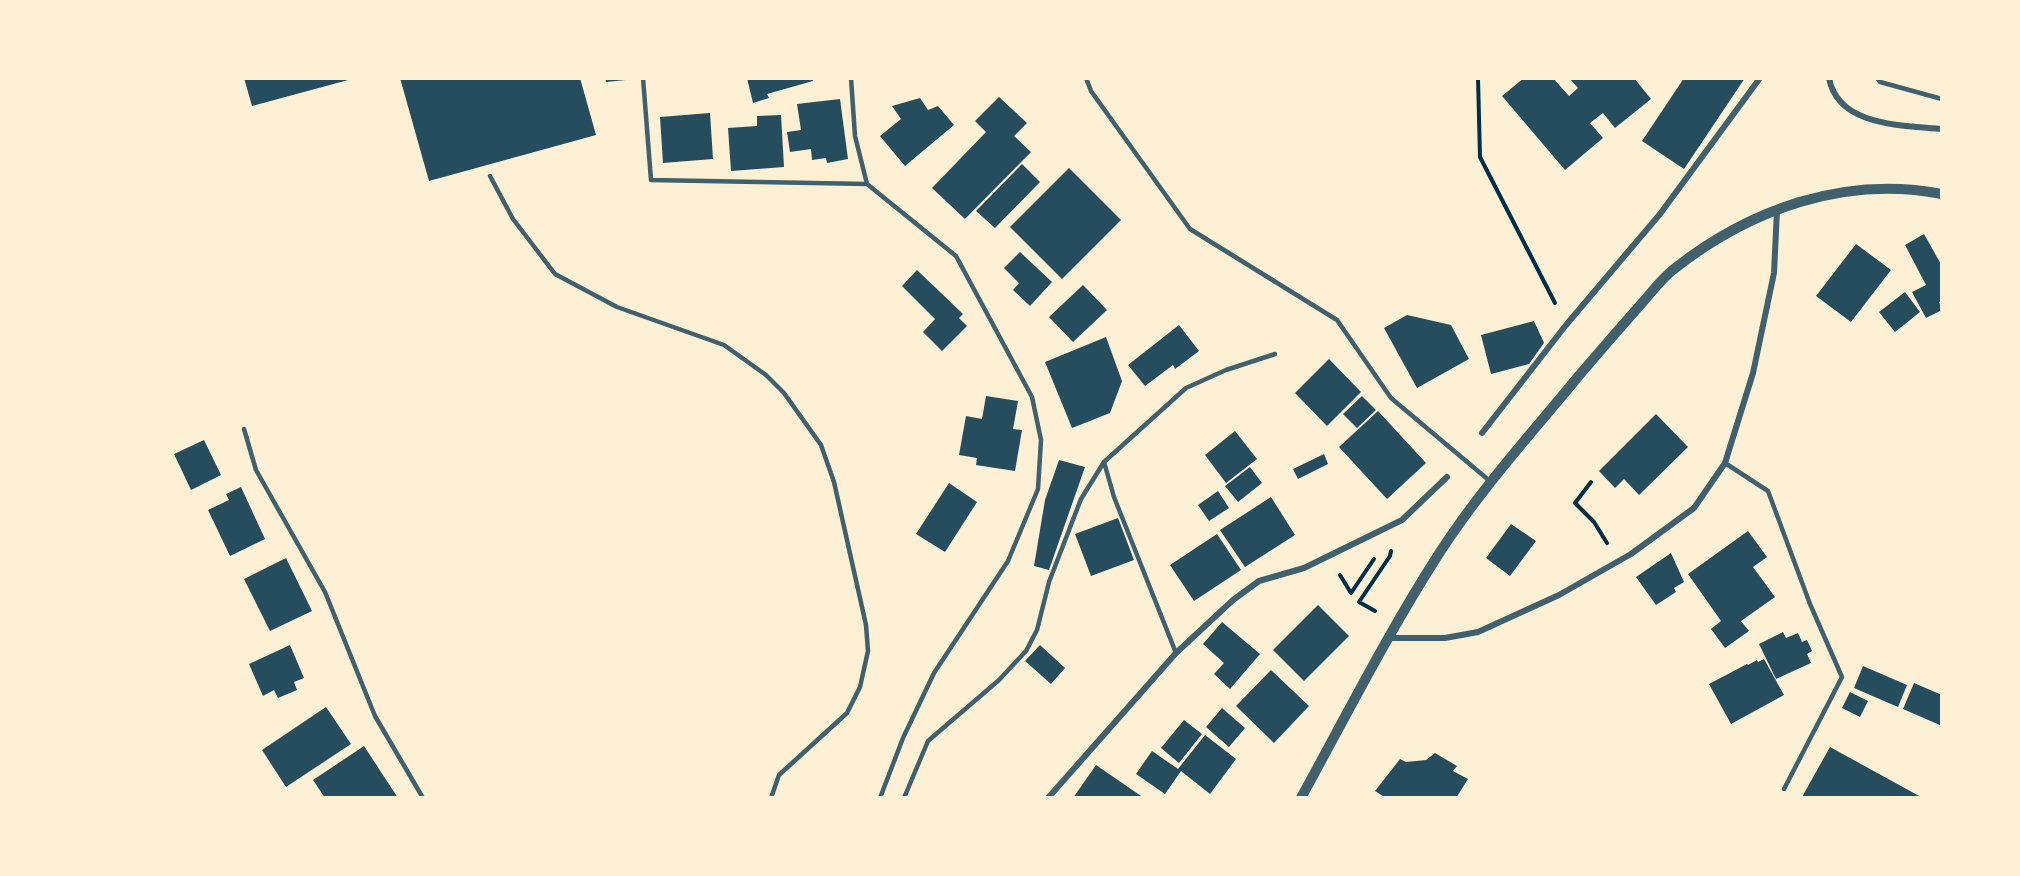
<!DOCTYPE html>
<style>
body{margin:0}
#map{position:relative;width:2020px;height:876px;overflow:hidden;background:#fdf0d5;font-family:"Titillium Web",sans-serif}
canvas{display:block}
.frame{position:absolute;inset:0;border:80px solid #fdf0d5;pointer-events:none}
</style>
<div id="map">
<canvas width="2020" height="876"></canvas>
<div class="frame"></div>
</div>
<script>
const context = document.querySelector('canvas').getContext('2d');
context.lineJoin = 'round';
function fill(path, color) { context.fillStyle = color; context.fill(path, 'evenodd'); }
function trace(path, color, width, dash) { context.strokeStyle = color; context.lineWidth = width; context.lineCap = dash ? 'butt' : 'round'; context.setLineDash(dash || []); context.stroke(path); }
fill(new Path2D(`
 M 244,78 L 352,78 L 352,79 L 252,106 Z
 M 400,78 L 580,78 L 596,135 L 429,181 Z
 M 605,78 L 626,78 L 626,80 L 606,82 Z
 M 747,78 L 812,78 L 813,81 L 767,94 L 769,98 L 753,103 Z
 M 1524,78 L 1553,78 L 1569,96 L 1578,88 L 1569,78 L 1634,78 L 1651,99 L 1615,128 L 1603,113 L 1590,123 L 1603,138 L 1565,170 L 1502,96 Z
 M 1684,78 L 1745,78 L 1684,169 L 1642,141 Z
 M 999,97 L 1027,123 L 1014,136 L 1031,152 L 965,219 L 932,188 L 986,132 L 975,121 Z
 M 920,98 L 928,110 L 938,106 L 954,125 L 905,166 L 880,136 L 901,119 L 892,106 Z
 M 840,99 L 848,159 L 827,163 L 826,158 L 812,160 L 811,149 L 790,152 L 787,132 L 801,130 L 797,104 Z
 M 710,113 L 713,159 L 663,163 L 660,117 Z
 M 781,115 L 784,167 L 731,171 L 728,128 L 757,126 L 757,116 Z
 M 1022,164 L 1040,182 L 995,228 L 976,211 Z
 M 1069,168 L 1121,220 L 1062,279 L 1010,227 Z
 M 1924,234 L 1942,266 L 1942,301 L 1939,302 L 1942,310 L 1926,318 L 1912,292 L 1926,285 L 1905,245 Z
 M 1856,244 L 1891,270 L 1851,322 L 1816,296 Z
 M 1020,252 L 1052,282 L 1030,306 L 1013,290 L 1019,283 L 1004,268 Z
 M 917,270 L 963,314 L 959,318 L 967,326 L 942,351 L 923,332 L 935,319 L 902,286 Z
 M 1083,285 L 1107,310 L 1073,342 L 1049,317 Z
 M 1905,292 L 1920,312 L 1895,332 L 1879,312 Z
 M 1407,315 L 1451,325 L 1469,359 L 1417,388 L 1384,328 Z
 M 1534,321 L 1544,343 L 1529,364 L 1491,374 L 1481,335 Z
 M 1179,325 L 1199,351 L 1175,369 L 1173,365 L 1145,386 L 1128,365 Z
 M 1106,337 L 1122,381 L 1110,413 L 1072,428 L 1045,362 Z
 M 1329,359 L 1361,392 L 1327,426 L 1295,393 Z
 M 986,396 L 1018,401 L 1013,429 L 1022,430 L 1015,471 L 976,465 L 977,458 L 959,455 L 966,416 L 982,419 Z
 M 1362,396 L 1376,410 L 1357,428 L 1343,414 Z
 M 1378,411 L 1426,463 L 1387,499 L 1339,447 Z
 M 1656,414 L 1688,447 L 1639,495 L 1624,479 L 1615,488 L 1599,471 Z
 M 1235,431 L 1257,459 L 1226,483 L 1205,455 Z
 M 204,440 L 221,475 L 191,490 L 174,454 Z
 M 1324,454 L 1328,464 L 1298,479 L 1293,469 Z
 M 1059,460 L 1085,467 L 1049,570 L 1034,566 L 1045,500 Z
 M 1250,467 L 1262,483 L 1238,502 L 1225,486 Z
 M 949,483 L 977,502 L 945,552 L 916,534 Z
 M 241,487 L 265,539 L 230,556 L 208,510 L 229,500 L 226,494 Z
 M 1218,491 L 1229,508 L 1209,521 L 1198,505 Z
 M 1271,497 L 1295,535 L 1245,567 L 1220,530 Z
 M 1118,518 L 1134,560 L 1091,576 L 1075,534 Z
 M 1511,524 L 1536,541 L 1510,576 L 1486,558 Z
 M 1748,531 L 1767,557 L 1753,567 L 1775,597 L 1741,621 L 1749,631 L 1725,648 L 1711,629 L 1721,621 L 1688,574 Z
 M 1217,534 L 1241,570 L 1194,601 L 1170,565 Z
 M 1671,553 L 1684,582 L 1674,588 L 1676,592 L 1656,605 L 1636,577 Z
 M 286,558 L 312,611 L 270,631 L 244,579 Z
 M 1318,605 L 1349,636 L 1304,681 L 1273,650 Z
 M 1222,622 L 1260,654 L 1230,689 L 1214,674 L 1224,663 L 1203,644 Z
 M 1783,632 L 1786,638 L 1798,633 L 1802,642 L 1807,640 L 1812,651 L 1807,654 L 1811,663 L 1776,679 L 1759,644 Z
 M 290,645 L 304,678 L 294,682 L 297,690 L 278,698 L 274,690 L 263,696 L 249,664 Z
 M 1040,645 L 1065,668 L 1051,684 L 1025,661 Z
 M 1764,659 L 1784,695 L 1731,724 L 1709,684 L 1747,664 L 1748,665 L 1757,660 L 1758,662 Z
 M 1863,666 L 1907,685 L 1898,707 L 1854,688 Z
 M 1271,670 L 1309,706 L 1274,743 L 1236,706 Z
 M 1914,683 L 1942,695 L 1942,726 L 1903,709 Z
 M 1850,692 L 1868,701 L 1860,717 L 1842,708 Z
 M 326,707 L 351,744 L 286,787 L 262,750 Z
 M 1222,708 L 1245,728 L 1229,747 L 1206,727 Z
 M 1184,720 L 1202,734 L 1179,763 L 1161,748 Z
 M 1205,735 L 1236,759 L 1210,794 L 1181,771 L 1165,794 L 1136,774 L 1152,751 L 1178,769 Z
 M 364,746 L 398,798 L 325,798 L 313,780 Z
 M 1830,747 L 1921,797 L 1802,797 Z
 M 1435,753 L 1457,766 L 1453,771 L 1468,779 L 1456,798 L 1386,798 L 1375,791 L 1400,759 L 1406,762 L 1426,760 Z
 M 1096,765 L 1144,798 L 1073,798 Z`), '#264d5e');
trace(new Path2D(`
 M 1478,78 L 1480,157 L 1555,303
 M 1591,482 L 1575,503 L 1594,522 L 1607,543
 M 1340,575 L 1351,593 L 1374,559
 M 1375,611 L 1359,602 L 1390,556 L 1391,551`), '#003049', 4);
trace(new Path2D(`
 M 643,78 L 651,180 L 867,184
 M 851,78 L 855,136 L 867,184 L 956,256 L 1032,397 L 1041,440 L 1038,489 L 1008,561 L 934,673 L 903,738 L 880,798
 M 1086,78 L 1091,91 L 1190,229 L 1337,320 L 1391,398 L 1491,482
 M 1877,78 L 1880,82 L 1942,99
 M 490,176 L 513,219 L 555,274 L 617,307 L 724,345 L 766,375 L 784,393 L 821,445 L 834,482 L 866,625 L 868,651 L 860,687 L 847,713 L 779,775 L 771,798
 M 244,429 L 256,470 L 325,592 L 375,716 L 423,798
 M 1725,463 L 1768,491 L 1810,604 L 1842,677 L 1784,789
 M 1176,653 L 1114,497 L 1104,462 L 1186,388 L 1226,370 L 1275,354
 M 904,798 L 928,741 L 999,680 L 1026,651 L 1037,630 L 1049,582 L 1081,499 L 1104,462`), '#3f606c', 4.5);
trace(new Path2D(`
 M 1829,78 C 1838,127 1903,125 1942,129
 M 1482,433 L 1566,325 L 1660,214 L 1760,78
 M 1389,638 L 1445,638 L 1478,632 L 1559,595 L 1631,554 L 1694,508 L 1725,463 L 1753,373 L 1774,273 L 1777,210
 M 1048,798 L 1176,653 L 1233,600 L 1259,581 L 1304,568 L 1402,520 L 1447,477`), '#3f606c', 6);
trace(new Path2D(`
 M 1301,798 C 1346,716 1389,631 1440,552 C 1480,490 1530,435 1577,378 C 1598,353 1620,328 1642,303 C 1652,292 1662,278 1674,269 C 1750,209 1845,175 1942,194`), '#3f606c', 10);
</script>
